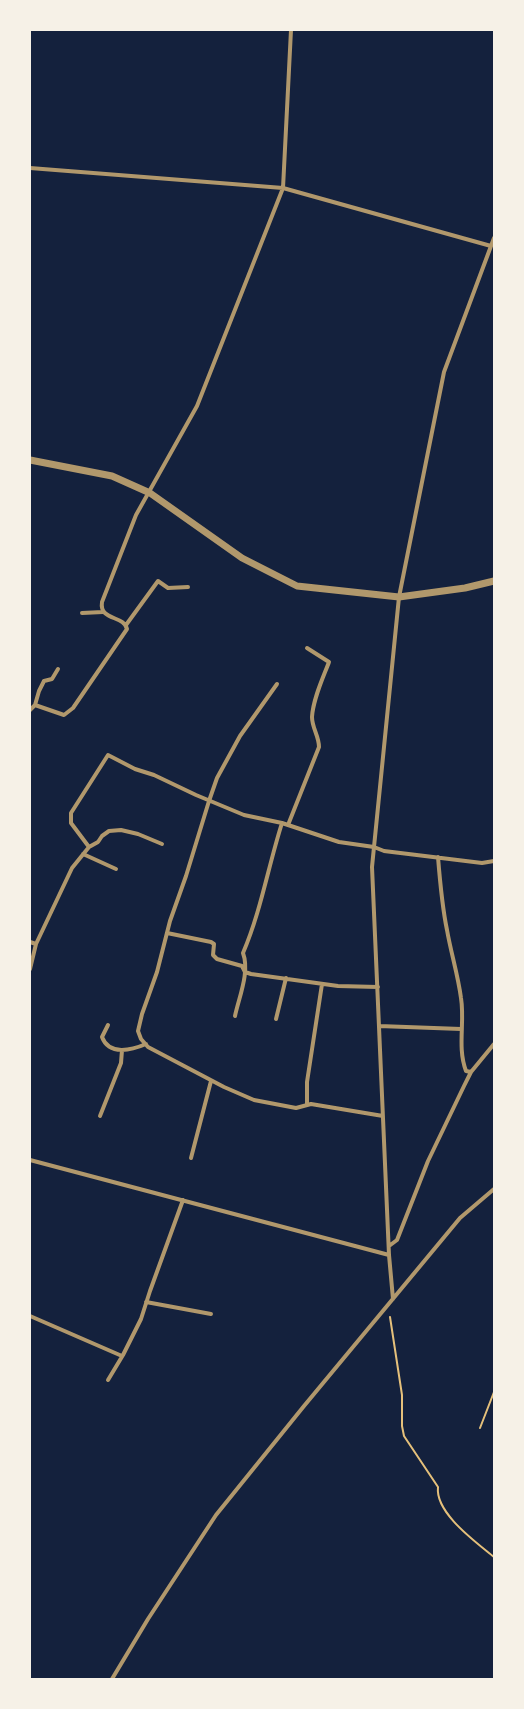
<!DOCTYPE html>
<style>
body{margin:0}
#map{position:relative;width:524px;height:1709px;overflow:hidden;background:#14213d;font-family:Raleway,sans-serif}
canvas{display:block}
.frame{position:absolute;inset:0;border:31px solid #f6f1e7;pointer-events:none}
</style>
<div id="map">
<canvas width="524" height="1709"></canvas>
<div class="frame"></div>
</div>
<script>
const context = document.querySelector('canvas').getContext('2d');
context.lineJoin = 'round';
function trace(path, color, width, dash) { context.strokeStyle = color; context.lineWidth = width; context.lineCap = dash ? 'butt' : 'round'; context.setLineDash(dash || []); context.stroke(path); }
trace(new Path2D(`
 M 390,1317 L 402,1395 L 402,1426 L 404,1436 L 438,1487 C 435,1513 476,1542 494,1557
 M 480,1428 L 494,1392`), '#e5c07b', 2);
trace(new Path2D(`
 M 30,168 L 283,188 L 491,246
 M 82,613 L 103,612
 M 126,625 L 158,581 L 168,588 L 188,587
 M 277,684 L 240,736 L 217,778 L 209,801 L 186,876 L 170,921 L 157,972 L 142,1014 L 138,1031 L 141,1039 L 148,1047 L 224,1087 L 254,1100 L 296,1108 L 311,1104 L 383,1116
 M 35,705 L 39,691 L 44,681 L 52,679 L 58,669
 M 30,710 L 35,705 L 64,715 L 73,708 L 127,629 C 124,615 99,621 102,602 L 136,515 L 197,406 L 283,188 L 291,30
 M 288,825 L 319,747 C 319,736 312,728 312,717 C 313,699 323,678 329,662 L 307,648
 M 89,847 L 71,823 L 71,813 L 108,755 L 135,769 L 154,775 L 196,795 L 244,815 L 282,823 L 339,842 L 374,847 L 384,851 L 482,863 L 494,861
 M 83,854 L 116,869
 M 438,857 C 440,882 442,906 447,930 C 451,953 458,975 461,998 C 465,1023 457,1047 466,1071 L 471,1072
 M 167,933 L 211,942 L 214,944 L 213,955 L 217,959 L 242,966 L 245,972 L 251,974 L 338,986 L 378,987
 M 30,942 L 36,944
 M 30,969 L 36,944 L 72,868 L 89,847 L 98,842 L 102,836 L 109,831 L 121,830 L 138,834 L 162,844
 M 235,1016 C 239,997 250,972 243,953 C 261,911 268,867 282,823
 M 276,1019 L 286,978
 M 108,1025 L 102,1037 C 109,1056 132,1050 146,1044
 M 379,1026 L 461,1029
 M 307,1105 L 307,1082 L 322,984
 M 100,1116 L 121,1063 L 122,1050
 M 191,1158 L 211,1081
 M 30,1160 L 389,1255
 M 389,1246 L 397,1240 L 428,1161 L 464,1086 L 471,1072 L 494,1044
 M 393,1299 L 389,1255 L 372,867 L 399,597 L 444,372 L 494,238
 M 146,1302 L 211,1314
 M 30,1316 L 122,1356
 M 108,1380 L 123,1355 L 141,1319 L 150,1291 L 183,1200
 M 112,1679 L 148,1619 L 216,1515 L 304,1406 L 460,1218 L 494,1189`), '#b1986c', 4);
trace(new Path2D(`
 M 30,460 L 112,476 L 150,493 L 242,558 L 297,586 L 399,597 L 465,588 L 494,581`), '#b1986c', 7);
</script>
